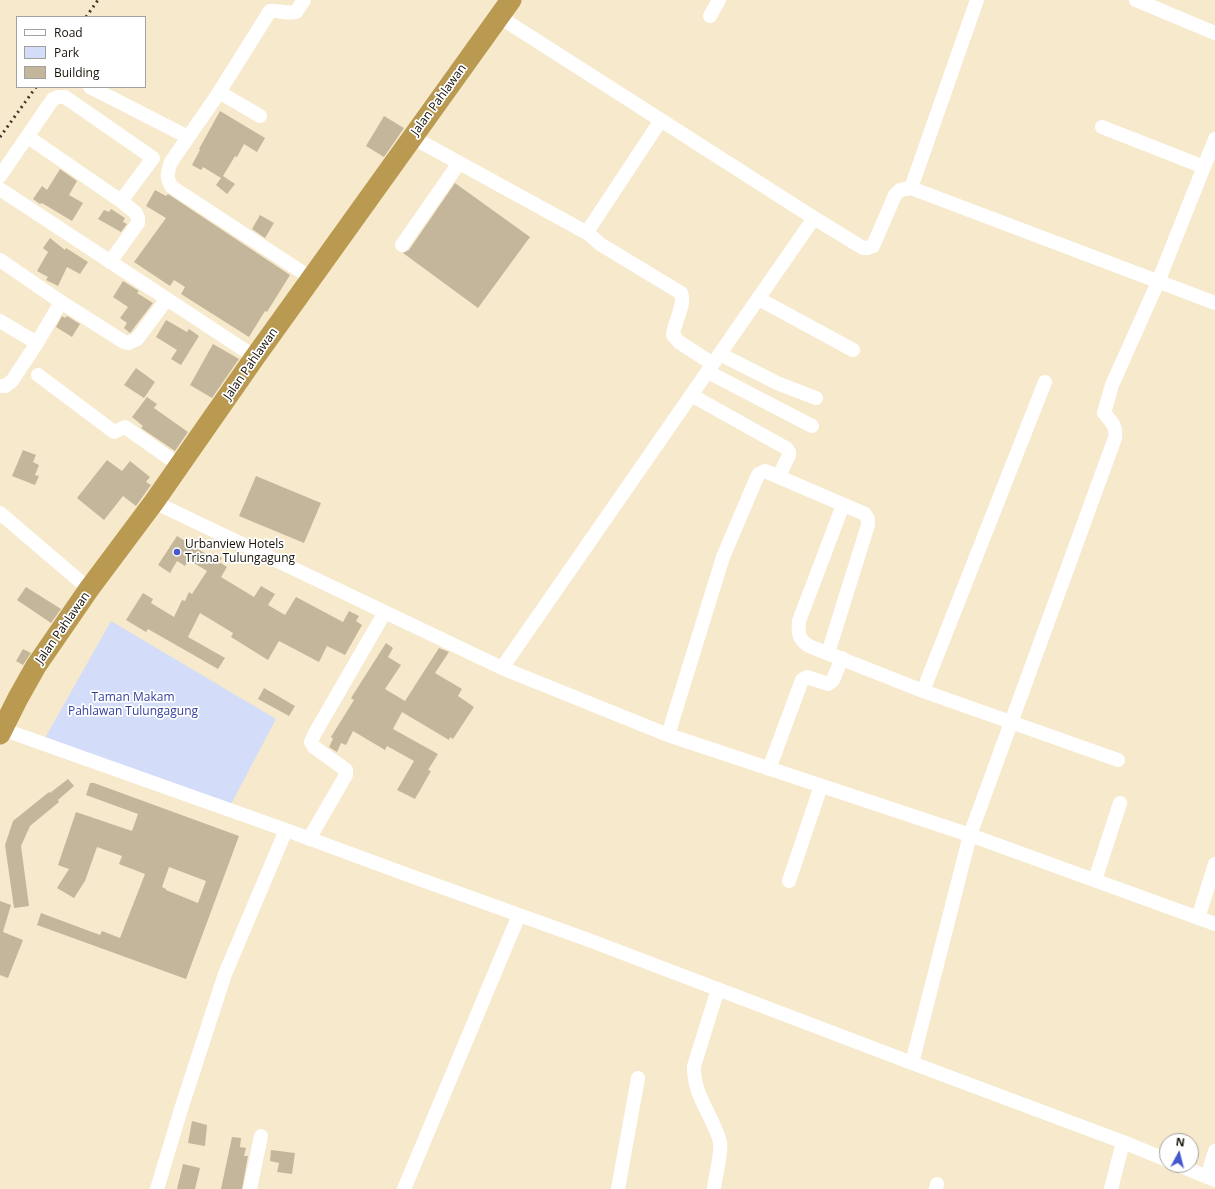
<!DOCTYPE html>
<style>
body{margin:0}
#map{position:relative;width:1215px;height:1189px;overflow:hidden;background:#f7e9cc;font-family:"Open Sans",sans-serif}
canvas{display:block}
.legend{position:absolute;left:16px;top:16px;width:130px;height:72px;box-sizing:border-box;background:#fff;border:1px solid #a3a19d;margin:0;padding:5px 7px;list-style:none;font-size:12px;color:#181309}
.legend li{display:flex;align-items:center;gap:8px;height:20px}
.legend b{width:20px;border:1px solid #a3a19d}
.north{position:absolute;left:1159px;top:1133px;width:40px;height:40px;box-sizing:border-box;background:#fff;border:1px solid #a3a19d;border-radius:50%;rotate:7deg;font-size:11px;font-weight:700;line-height:16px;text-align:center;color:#181309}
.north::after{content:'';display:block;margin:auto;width:14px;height:18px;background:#4558cc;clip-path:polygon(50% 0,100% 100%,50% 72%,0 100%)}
</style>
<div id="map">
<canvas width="1215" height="1189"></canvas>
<ul class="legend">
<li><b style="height:5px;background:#fff"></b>Road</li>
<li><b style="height:11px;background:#d3dcf8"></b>Park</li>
<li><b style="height:11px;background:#c3b69a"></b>Building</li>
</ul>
<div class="north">N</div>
</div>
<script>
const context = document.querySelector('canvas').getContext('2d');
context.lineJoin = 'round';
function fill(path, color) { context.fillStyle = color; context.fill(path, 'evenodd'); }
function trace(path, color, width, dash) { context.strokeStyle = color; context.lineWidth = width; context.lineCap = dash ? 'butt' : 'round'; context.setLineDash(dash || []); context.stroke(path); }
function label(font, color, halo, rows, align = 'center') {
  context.font = font + ' "Open Sans",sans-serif'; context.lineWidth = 3.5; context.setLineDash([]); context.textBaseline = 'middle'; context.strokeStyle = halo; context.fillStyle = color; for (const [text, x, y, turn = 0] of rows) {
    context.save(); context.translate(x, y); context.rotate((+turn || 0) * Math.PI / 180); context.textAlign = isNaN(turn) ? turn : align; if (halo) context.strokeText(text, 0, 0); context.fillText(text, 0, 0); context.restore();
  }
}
fill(new Path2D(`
 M 111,621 L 276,719 L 230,806 L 45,738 Z`), '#d3dcf8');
fill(new Path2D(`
 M 220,111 L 265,138 L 257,152 L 244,144 L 237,157 L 235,156 L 223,176 L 235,184 L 227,194 L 216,185 L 221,178 L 203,167 L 201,170 L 192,165 L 200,150 L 199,149 Z
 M 384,116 L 404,128 L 384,157 L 366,146 Z
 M 60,169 L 77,181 L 69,195 L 83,203 L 72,221 L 42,203 L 40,204 L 33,199 L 42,186 L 47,190 Z
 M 455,183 L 530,237 L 478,308 L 403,253 L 409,250 Z
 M 155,190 L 166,196 L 168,194 L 290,275 L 267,312 L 265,311 L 249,337 L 181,294 L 185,287 L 174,280 L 170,286 L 134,262 L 166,218 L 146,206 Z
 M 111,209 L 125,218 L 123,222 L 127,224 L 121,232 L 98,219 L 104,210 L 109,212 Z
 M 260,215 L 274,223 L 265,238 L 252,229 Z
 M 50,238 L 65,250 L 66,248 L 88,262 L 80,274 L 67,267 L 58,286 L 46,280 L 48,277 L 37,271 L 48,252 L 43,248 Z
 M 123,281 L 139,291 L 137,293 L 153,303 L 130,333 L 124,328 L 127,323 L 120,318 L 128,307 L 113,297 Z
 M 62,316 L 65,318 L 67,316 L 80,324 L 72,337 L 56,327 Z
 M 166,320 L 187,332 L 189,329 L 199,336 L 181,365 L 171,359 L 177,350 L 156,337 Z
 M 213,344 L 239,359 L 212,398 L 190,385 Z
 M 136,368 L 155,382 L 144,398 L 124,385 Z
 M 147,397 L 157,404 L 154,408 L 188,432 L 175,451 L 141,428 L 143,426 L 132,417 Z
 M 23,450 L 36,455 L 33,462 L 39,465 L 35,475 L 39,476 L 35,485 L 12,476 Z
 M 107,460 L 122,471 L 130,461 L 150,477 L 146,482 L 151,485 L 136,506 L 123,496 L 104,520 L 77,498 Z
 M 256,476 L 321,503 L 304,543 L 239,516 Z
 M 177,536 L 211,557 L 213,553 L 222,558 L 219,562 L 227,567 L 221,577 L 254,597 L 261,586 L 275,594 L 268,605 L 285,615 L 296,597 L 343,622 L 349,611 L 359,616 L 356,621 L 362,625 L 345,655 L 327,646 L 319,662 L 279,641 L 268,660 L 231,637 L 233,633 L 200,613 L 188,637 L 225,658 L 218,669 L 148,629 L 146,632 L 126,620 L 143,593 L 153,599 L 151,603 L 174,617 L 182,600 L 185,601 L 189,592 L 192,594 L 207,571 L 189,560 L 185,566 L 177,561 L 170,573 L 158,565 Z
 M 26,587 L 61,609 L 51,623 L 17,600 Z
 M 386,643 L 393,648 L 388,657 L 401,665 L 385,689 L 405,701 L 439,648 L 449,652 L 435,673 L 462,689 L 458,696 L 474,707 L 453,739 L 450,737 L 449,740 L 402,712 L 393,729 L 438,754 L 428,770 L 431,771 L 415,799 L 397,790 L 414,761 L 387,746 L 385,750 L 353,731 L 346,745 L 341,743 L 337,752 L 329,747 L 333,739 L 331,737 L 354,700 L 351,698 Z
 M 23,649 L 31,653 L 23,665 L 16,661 Z
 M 264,688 L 295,706 L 289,716 L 258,699 Z
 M 68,779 L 74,786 L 58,800 L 59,802 L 30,826 L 21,846 L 29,906 L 14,908 L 5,845 L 13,821 L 49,792 L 50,793 Z
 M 90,783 L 94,783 L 239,836 L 186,979 L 37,925 L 41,913 L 100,935 L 102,931 L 120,938 L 145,874 L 119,864 L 122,856 L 97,847 L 85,881 L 74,898 L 57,888 L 69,869 L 58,865 L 76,812 L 132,831 L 138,814 L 86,795 ZM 169,867 L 206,881 L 198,903 L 166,890 L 166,889 L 162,887 Z
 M 0,901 L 11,905 L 3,932 L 23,940 L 8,978 L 0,975 Z
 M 192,1121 L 207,1125 L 205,1146 L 188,1143 Z
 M 232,1137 L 241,1138 L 240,1147 L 246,1148 L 244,1156 L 248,1156 L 242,1189 L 221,1189 Z
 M 271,1150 L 295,1153 L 292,1174 L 277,1172 L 279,1163 L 270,1161 Z
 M 183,1164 L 200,1168 L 195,1189 L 177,1189 Z`), '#c3b69a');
trace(new Path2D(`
 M 304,0 L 296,12 C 287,14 279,10 270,11 L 216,97 L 171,162 C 167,173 166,178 172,187 L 311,278
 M 1136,0 L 1215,33
 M 498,16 L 814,218 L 863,248 L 867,248 L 873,246 L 895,195 L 900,190 L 911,188 L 1215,303
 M 710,16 L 719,0
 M 90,87 L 188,137
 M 219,92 L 260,116
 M 661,120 L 589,229 L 589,234 L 600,244 L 681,293 C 686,304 674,322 673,335 L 679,342 L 713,364
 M 1102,127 L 1204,167
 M 28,137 L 121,201 L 136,213 L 138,218 L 138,223 L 110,262
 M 412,137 L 589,234
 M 0,176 L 53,99 L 58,97 L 65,97 L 153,158 L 121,201
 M 911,188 L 977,0
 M 0,189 L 255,357
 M 402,245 L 459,163
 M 0,260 L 61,302 L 124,342 L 128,343 L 137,339 L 167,299
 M 759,299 L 853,350
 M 0,321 L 37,343
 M 720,354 L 777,383 L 816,398
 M 708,372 L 812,426
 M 38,375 L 114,432 L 125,427 L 179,465
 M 0,386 L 5,386 L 12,381 L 37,343 L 61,302
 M 691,395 L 786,448 L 789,452 L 789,455 L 779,476
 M 154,502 L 502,668 L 668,735 L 970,835 L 1215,924
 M 843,505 L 799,621 C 798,633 798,639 809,646 L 923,691 L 1118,760
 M 0,513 L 89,589
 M 502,668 L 814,218
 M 923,691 L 1045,382
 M 2,729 L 286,830 L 408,875 L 586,939 L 912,1063 L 1123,1142 L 1167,1160
 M 668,735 L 723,557 L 757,477 L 759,474 L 765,471 L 865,514 L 868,519 L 868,525 L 828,653
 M 769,769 L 802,680 L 807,677 L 828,684 L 833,680 L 842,658
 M 309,839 L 346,775 L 346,770 L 314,747 L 311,742 L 315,733 L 385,612
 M 1095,880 L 1120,803
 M 789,881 L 821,786
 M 1198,918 L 1215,864
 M 912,1063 L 970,835 L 1115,438 C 1117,426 1111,421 1104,413 L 1112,385 L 1158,282 L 1215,139
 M 1178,1165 L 1215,1180
 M 1207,1177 L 1215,1151
 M 157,1189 L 182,1106 L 225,974 L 286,830
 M 250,1189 L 261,1136
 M 404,1189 L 519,915
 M 618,1189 L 638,1078
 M 714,1189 C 715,1178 722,1152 720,1142 C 713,1115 693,1096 694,1066 L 718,989
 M 936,1189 L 937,1184
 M 1111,1189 L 1123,1142`), '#fff', 14);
trace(new Path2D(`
 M 0,734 L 18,698 L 36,666 L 89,589 L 154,502 L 255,357 L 511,0`), '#ba9a50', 21);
trace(new Path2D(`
 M 86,17 L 98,0
 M 0,137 L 36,87`), '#3d3729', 3, [2, 4]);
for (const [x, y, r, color] of [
 [177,552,4,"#4558cc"]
]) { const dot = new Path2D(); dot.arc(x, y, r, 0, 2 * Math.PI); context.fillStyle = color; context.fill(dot); trace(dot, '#fff', 1.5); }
label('12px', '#181309', '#fff', [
 ["Jalan Pahlawan",439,100,-54],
 ["Jalan Pahlawan",251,364,-55],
 ["Jalan Pahlawan",63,628,-55]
]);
label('12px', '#181309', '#fff', [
 ["Urbanview Hotels",185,545],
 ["Trisna Tulungagung",185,559]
], 'left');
label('12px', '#33419d', '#fff', [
 ["Taman Makam",133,698],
 ["Pahlawan Tulungagung",133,712]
]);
</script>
